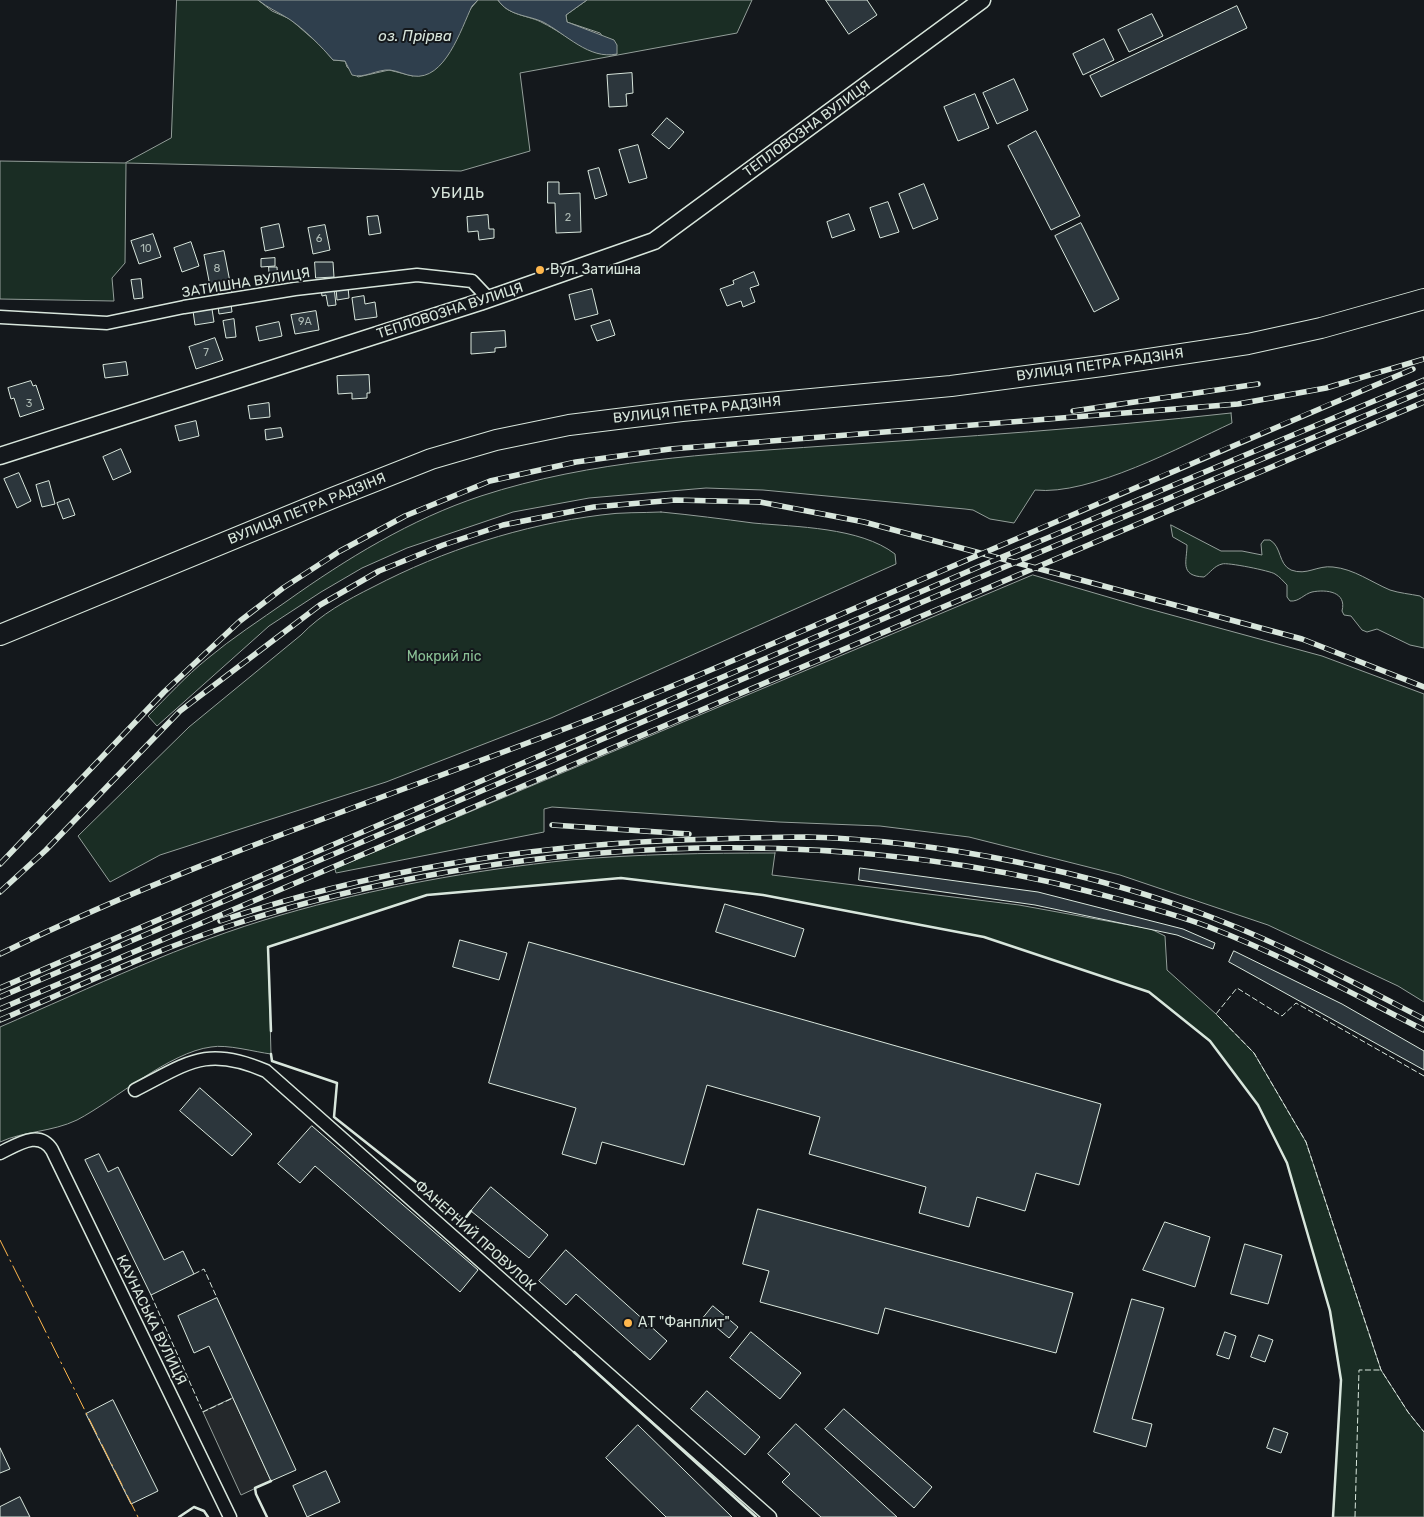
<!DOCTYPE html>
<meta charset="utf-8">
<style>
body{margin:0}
canvas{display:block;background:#14181c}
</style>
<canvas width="1424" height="1517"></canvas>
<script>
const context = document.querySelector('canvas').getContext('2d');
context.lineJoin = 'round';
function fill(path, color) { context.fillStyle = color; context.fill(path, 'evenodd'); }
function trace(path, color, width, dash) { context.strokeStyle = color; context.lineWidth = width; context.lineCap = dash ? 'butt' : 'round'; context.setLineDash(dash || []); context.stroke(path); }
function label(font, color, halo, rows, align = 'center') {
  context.font = font + ' Rubik,sans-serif'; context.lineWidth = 4; context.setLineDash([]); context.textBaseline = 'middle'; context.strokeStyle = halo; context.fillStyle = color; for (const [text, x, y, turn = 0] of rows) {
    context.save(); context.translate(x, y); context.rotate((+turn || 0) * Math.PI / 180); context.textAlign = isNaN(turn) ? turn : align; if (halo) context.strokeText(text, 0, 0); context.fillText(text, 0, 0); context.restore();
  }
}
const green = new Path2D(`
 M 177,0 L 258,0 L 272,11 L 290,19 L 321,46 L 333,60 L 345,61 L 347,67 L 358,77 L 389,70 L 413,76 L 478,0 L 498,0 C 508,16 529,15 543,23 C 567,35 586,54 614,55 L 617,54 L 600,33 L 567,22 L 566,15 L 587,0 L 752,0 L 737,33 L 520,73 L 530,151 L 461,171 L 126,163 L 125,263 L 112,278 L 114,301 L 0,299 L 0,161 L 125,163 L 171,138 Z
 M 1231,413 L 1232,423 C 1182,446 1090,496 1035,490 L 1014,523 L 990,519 L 973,510 L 965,509 L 763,490 L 706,488 L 589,498 L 513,512 L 407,548 L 362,568 L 321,592 L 269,626 L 157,726 L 148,716 C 167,697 186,676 207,659 C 232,638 260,620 287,601 C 346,559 411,519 481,496 C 591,460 710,454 825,446 C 961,437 1096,428 1231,413 Z
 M 661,512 C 692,515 723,519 753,523 C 796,527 860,527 895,554 L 896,564 L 551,718 L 386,782 L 160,855 L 110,882 L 78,836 L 189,727 L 301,635 C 321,614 347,600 373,587 C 444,550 522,525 601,515 C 621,512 641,513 661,512 Z
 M 1171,525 L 1221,551 L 1242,551 L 1262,555 L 1261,544 L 1264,540 L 1270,540 C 1282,547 1278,564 1291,570 C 1307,576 1317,565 1333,567 C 1354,569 1371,582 1390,590 C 1399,593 1410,594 1420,596 L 1424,599 L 1424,648 L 1410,645 L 1377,629 L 1367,632 L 1362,630 L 1351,616 L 1344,615 L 1342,611 C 1347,592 1327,589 1312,592 C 1304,594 1299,602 1290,601 L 1287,597 L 1287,585 C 1283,581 1280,577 1275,574 C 1271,571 1227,562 1222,564 C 1214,566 1211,572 1204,577 C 1179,576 1187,561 1187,545 L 1173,537 Z
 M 1033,575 L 1142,607 L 1322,656 L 1424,694 L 1424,1002 L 1398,986 L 1268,925 L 1120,875 L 969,837 L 880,826 L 779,822 L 552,807 L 544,809 L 544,832 L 336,873 L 335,869 Z
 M 775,853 L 772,875 L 1019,905 L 1151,929 L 1165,936 L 1167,970 L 1216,1014 L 1254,1053 L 1306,1142 L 1381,1370 L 1408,1412 L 1424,1432 L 1424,1517 L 1333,1517 L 1341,1380 L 1330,1311 L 1287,1163 L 1258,1105 L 1210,1041 L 1149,992 L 984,937 L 763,895 L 621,878 L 427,895 L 268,947 L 271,1054 C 255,1052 227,1044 211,1047 C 170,1052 115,1100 77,1120 C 52,1132 24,1131 0,1142 L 0,1027 C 92,987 184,943 281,915 C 374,888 473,870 570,860 C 638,854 706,853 775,853 Z`);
fill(green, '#1a2d24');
trace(green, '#939e99', 1);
const parking = new Path2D(`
 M 233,1398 L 271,1481 L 241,1495 L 203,1412 Z`);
fill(parking, '#24282b');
trace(parking, '#939e99', 1);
const water = new Path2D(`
 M 258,0 L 478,0 L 472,6 C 461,29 445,81 413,76 C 405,75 398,71 390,70 C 377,69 364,79 352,75 L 345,61 L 333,60 C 322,47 303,28 289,19 C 278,12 268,8 258,0 Z
 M 498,0 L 587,0 L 566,15 L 567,22 L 614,40 L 617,45 L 617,54 C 589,60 566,34 543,22 C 528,15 508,16 498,0 Z`);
fill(water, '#2f3f4d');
trace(water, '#939e99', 1);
const building = new Path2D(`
 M 826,0 L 867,0 L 877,15 L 849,34 Z
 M 1237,6 L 1247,28 L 1101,97 L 1090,76 Z
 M 1152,14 L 1163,36 L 1129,52 L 1118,30 Z
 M 1104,39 L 1114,60 L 1083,75 L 1073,54 Z
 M 632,73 L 633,93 L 626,94 L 627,106 L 609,107 L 607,75 Z
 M 1014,79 L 1028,110 L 997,124 L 983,93 Z
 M 975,94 L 989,128 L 958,141 L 944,107 Z
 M 667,118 L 684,132 L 669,149 L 652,135 Z
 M 1036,131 L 1080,216 L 1051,230 L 1008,146 Z
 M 638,145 L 647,178 L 629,183 L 619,150 Z
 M 599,168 L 607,195 L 595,199 L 588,171 Z
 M 548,182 L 559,182 L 559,194 L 580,193 L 581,232 L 556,233 L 555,203 L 548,203 Z
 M 924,184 L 938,219 L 913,229 L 899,194 Z
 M 888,202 L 899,232 L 880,238 L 870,208 Z
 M 849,214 L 855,230 L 832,238 L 827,222 Z
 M 488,215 L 489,229 L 494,229 L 494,238 L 479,240 L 478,231 L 468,232 L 467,217 Z
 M 378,216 L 381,233 L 369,235 L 367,217 Z
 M 1081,223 L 1119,299 L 1094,312 L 1055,236 Z
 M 279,224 L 284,247 L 265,251 L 261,228 Z
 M 325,225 L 330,250 L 313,254 L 308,228 Z
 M 153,234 L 161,257 L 139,264 L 131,241 Z
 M 191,242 L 199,266 L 182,272 L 174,248 Z
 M 224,251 L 230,282 L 210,286 L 204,255 Z
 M 275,258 L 275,266 L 261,267 L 261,259 Z
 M 315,262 L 333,262 L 334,277 L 316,278 Z
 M 269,267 L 277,267 L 278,282 L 270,282 Z
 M 754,272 L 759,285 L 750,288 L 755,302 L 743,307 L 741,301 L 727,306 L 720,289 L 734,284 L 733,281 Z
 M 141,279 L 143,298 L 134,299 L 131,280 Z
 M 334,287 L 336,305 L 328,306 L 326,295 L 322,296 L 321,289 Z
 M 348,287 L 349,298 L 337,300 L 336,288 Z
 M 231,288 L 232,293 L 218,294 L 218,289 Z
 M 592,289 L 598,314 L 575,320 L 569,295 Z
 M 364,296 L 365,304 L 375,302 L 377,317 L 355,320 L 352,298 Z
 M 231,304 L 232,312 L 219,314 L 218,306 Z
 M 212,309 L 214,322 L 195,325 L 193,311 Z
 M 316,311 L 319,330 L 295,334 L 291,315 Z
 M 234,319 L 236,337 L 226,338 L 223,321 Z
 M 610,320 L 615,335 L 597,341 L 591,326 Z
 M 279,322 L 282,336 L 259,341 L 256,327 Z
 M 505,331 L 506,347 L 495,348 L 495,352 L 471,354 L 471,333 Z
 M 215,338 L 223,360 L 196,369 L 189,347 Z
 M 126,362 L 128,375 L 105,378 L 103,365 Z
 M 369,375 L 370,393 L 367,393 L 367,398 L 352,399 L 352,393 L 338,394 L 337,376 Z
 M 31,381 L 33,386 L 36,385 L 44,409 L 20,417 L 14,398 L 11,399 L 8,388 Z
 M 269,403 L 270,417 L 250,419 L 248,406 Z
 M 196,421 L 199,436 L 179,441 L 175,426 Z
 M 281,428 L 283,437 L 266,440 L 265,430 Z
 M 121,449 L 131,472 L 113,480 L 103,457 Z
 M 19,473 L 31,501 L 17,508 L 4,479 Z
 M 49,481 L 55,504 L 42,507 L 36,485 Z
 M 69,499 L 75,515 L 63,519 L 57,503 Z
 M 860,868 L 1038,892 L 1183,929 L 1215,943 L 1213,949 L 1177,935 L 1035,905 L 859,880 Z
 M 725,904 L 804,929 L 795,957 L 716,932 Z
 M 460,940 L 507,953 L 499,980 L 453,967 Z
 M 529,942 L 1101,1104 L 1079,1185 L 1036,1173 L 1025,1211 L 977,1197 L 969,1227 L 919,1213 L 926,1187 L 809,1154 L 820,1117 L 707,1085 L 684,1165 L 602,1142 L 596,1164 L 562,1154 L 576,1108 L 489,1083 Z
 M 1234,951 L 1342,1004 L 1424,1051 L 1424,1070 L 1229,962 Z
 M 200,1088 L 252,1134 L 232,1156 L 180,1111 Z
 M 312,1126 L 478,1270 L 460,1292 L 315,1166 L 300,1183 L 278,1164 Z
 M 99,1154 L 108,1172 L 118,1167 L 164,1260 L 183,1251 L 194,1274 L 151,1295 L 85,1160 Z
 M 491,1187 L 548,1235 L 529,1258 L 471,1211 Z
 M 758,1209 L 1073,1293 L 1056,1353 L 885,1308 L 878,1334 L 760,1302 L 769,1271 L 743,1264 Z
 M 1165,1222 L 1210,1237 L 1195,1287 L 1143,1270 Z
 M 1245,1244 L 1282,1255 L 1268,1304 L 1231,1294 Z
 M 566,1250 L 667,1341 L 650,1360 L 576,1294 L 566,1305 L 539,1281 Z
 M 217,1298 L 296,1470 L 271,1481 L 209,1346 L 194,1353 L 178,1316 Z
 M 1132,1299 L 1164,1308 L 1132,1419 L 1152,1424 L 1146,1447 L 1094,1432 Z
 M 713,1306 L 738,1327 L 729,1338 L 704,1317 Z
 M 751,1332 L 801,1373 L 780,1399 L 730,1358 Z
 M 1225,1332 L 1236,1336 L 1229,1359 L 1217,1355 Z
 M 1259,1335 L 1273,1340 L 1265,1362 L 1251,1357 Z
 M 707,1391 L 760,1437 L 745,1455 L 691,1409 Z
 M 113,1400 L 158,1491 L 131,1504 L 86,1414 Z
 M 844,1409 L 932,1487 L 914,1508 L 825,1429 Z
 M 796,1424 L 897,1517 L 821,1517 L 782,1482 L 790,1474 L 768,1454 Z
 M 638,1425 L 732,1517 L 666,1517 L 606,1458 Z
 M 1274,1428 L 1288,1433 L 1281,1453 L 1267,1448 Z
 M 0,1448 L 10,1469 L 0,1473 Z
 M 326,1471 L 340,1502 L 307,1517 L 293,1486 Z
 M 20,1497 L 30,1517 L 0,1517 L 0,1507 Z`);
fill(building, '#2c363c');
trace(building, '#d8e6dc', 1);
const minor = new Path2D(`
 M 0,317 L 107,323 L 184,307 L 295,289 L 417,275 L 472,281 L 489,299
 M 135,1090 C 188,1063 206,1045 266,1071 L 770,1517
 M 0,1153 C 17,1145 39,1129 52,1150 L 230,1517`);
const tertiary = new Path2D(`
 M 0,456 L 480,302 L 654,241 L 982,0`);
const primary = new Path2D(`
 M 0,635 L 335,497 L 431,459 L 496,440 L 569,425 L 682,411 L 951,386 L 1102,366 L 1248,344 L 1321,328 L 1424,299`);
trace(minor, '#d8e6dc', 15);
trace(tertiary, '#d8e6dc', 19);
trace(primary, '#d8e6dc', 22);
trace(minor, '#14181c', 12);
trace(tertiary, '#14181c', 16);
trace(primary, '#14181c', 20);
const rail = new Path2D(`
 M 1073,411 L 1258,384
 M 552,825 L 689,834
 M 0,864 L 164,692 L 240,621 L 283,588 L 340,551 L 405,516 L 490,481 L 576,462 L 670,449 L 1238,404 L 1326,388 L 1424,359
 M 0,892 L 46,850 L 180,711 L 320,605 L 379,571 L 443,545 L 503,525 L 594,507 L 675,500 L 760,502 L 864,522 L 1302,639 L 1424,687
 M 220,921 C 369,871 525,846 681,840 C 723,839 764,837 806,837 C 937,840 1094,872 1216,919 C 1288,947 1355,983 1424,1019
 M 0,954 C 200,856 414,789 621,707 C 726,665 829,619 932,575 C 1092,506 1252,437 1413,369
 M 0,988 L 983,565 L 1424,380
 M 0,997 L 995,571 L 1424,391
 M 0,1009 L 1424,402
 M 0,1020 C 77,987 154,950 235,924 C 504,838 820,821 1095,893 C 1133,903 1172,913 1209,927 C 1284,956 1353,994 1424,1030`);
trace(rail, '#d8e6dc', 5.5);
trace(rail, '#14181c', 4, [11]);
trace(new Path2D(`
 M 1424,1076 L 1296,1003 L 1282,1016 L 1237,988 L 1216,1014 L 1254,1053 L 1306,1142 L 1381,1370 L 1408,1412 L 1424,1432
 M 194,1274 L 204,1269 L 217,1298
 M 151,1295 L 203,1412 L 233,1398
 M 1355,1517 L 1359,1370 L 1381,1370`), '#d8e6dc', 1, [6, 2.5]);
trace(new Path2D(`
 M 271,1031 L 268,947 L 427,895 L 621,878 L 763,895 L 984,937 L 1149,992 L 1210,1041 L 1258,1105 L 1287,1163 L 1330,1311 L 1341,1380 L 1333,1517
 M 271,1054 L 272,1061 L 337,1083 L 334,1117 L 464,1220 L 471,1211
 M 574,1352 L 756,1517
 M 179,1517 L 194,1507 L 204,1511 L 208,1517
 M 267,1517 L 256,1494 L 255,1488 L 271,1481`), '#d8e6dc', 2.5);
trace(new Path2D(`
 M 0,1240 L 138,1517`), '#ffb74d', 1, [18, 4, 2.5, 4]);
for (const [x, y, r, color] of [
 [540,270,5,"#ffb74d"],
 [628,1323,5,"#ffb74d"]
]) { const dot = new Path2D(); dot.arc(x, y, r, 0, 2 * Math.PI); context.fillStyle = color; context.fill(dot); trace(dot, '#14181c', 2); }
label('11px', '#adbab4', null, [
 ["2",568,218],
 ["6",319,239],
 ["10",146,249],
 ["8",217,269],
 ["9А",305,322],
 ["7",206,353],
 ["3",29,404]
]);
label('14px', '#d8e6dc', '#14181c', [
 ["ТЕПЛОВОЗНА ВУЛИЦЯ",807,129,-36],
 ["ЗАТИШНА ВУЛИЦЯ",246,283,-9],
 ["ТЕПЛОВОЗНА ВУЛИЦЯ",450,311,-18],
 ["ВУЛИЦЯ ПЕТРА РАДЗІНЯ",1100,365,-8],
 ["ВУЛИЦЯ ПЕТРА РАДЗІНЯ",697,410,-6],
 ["ВУЛИЦЯ ПЕТРА РАДЗІНЯ",307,509,-22],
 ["ФАНЕРНИЙ ПРОВУЛОК",475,1236,42],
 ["КАУНАСЬКА ВУЛИЦЯ",151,1320,64]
]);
label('14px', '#d8e6dc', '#14181c', [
 ["Вул. Затишна",550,270],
 ["АТ \"Фанплит\"",638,1323]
], 'left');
label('14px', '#8ac095', '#14181c', [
 ["Мокрий ліс",444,657]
]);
label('italic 15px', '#d8e6dc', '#14181c', [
 ["оз. Прірва",415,37]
]);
context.letterSpacing = '1px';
label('15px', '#d8e6dc', '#14181c', [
 ["УБИДЬ",458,194]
]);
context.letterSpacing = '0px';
</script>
